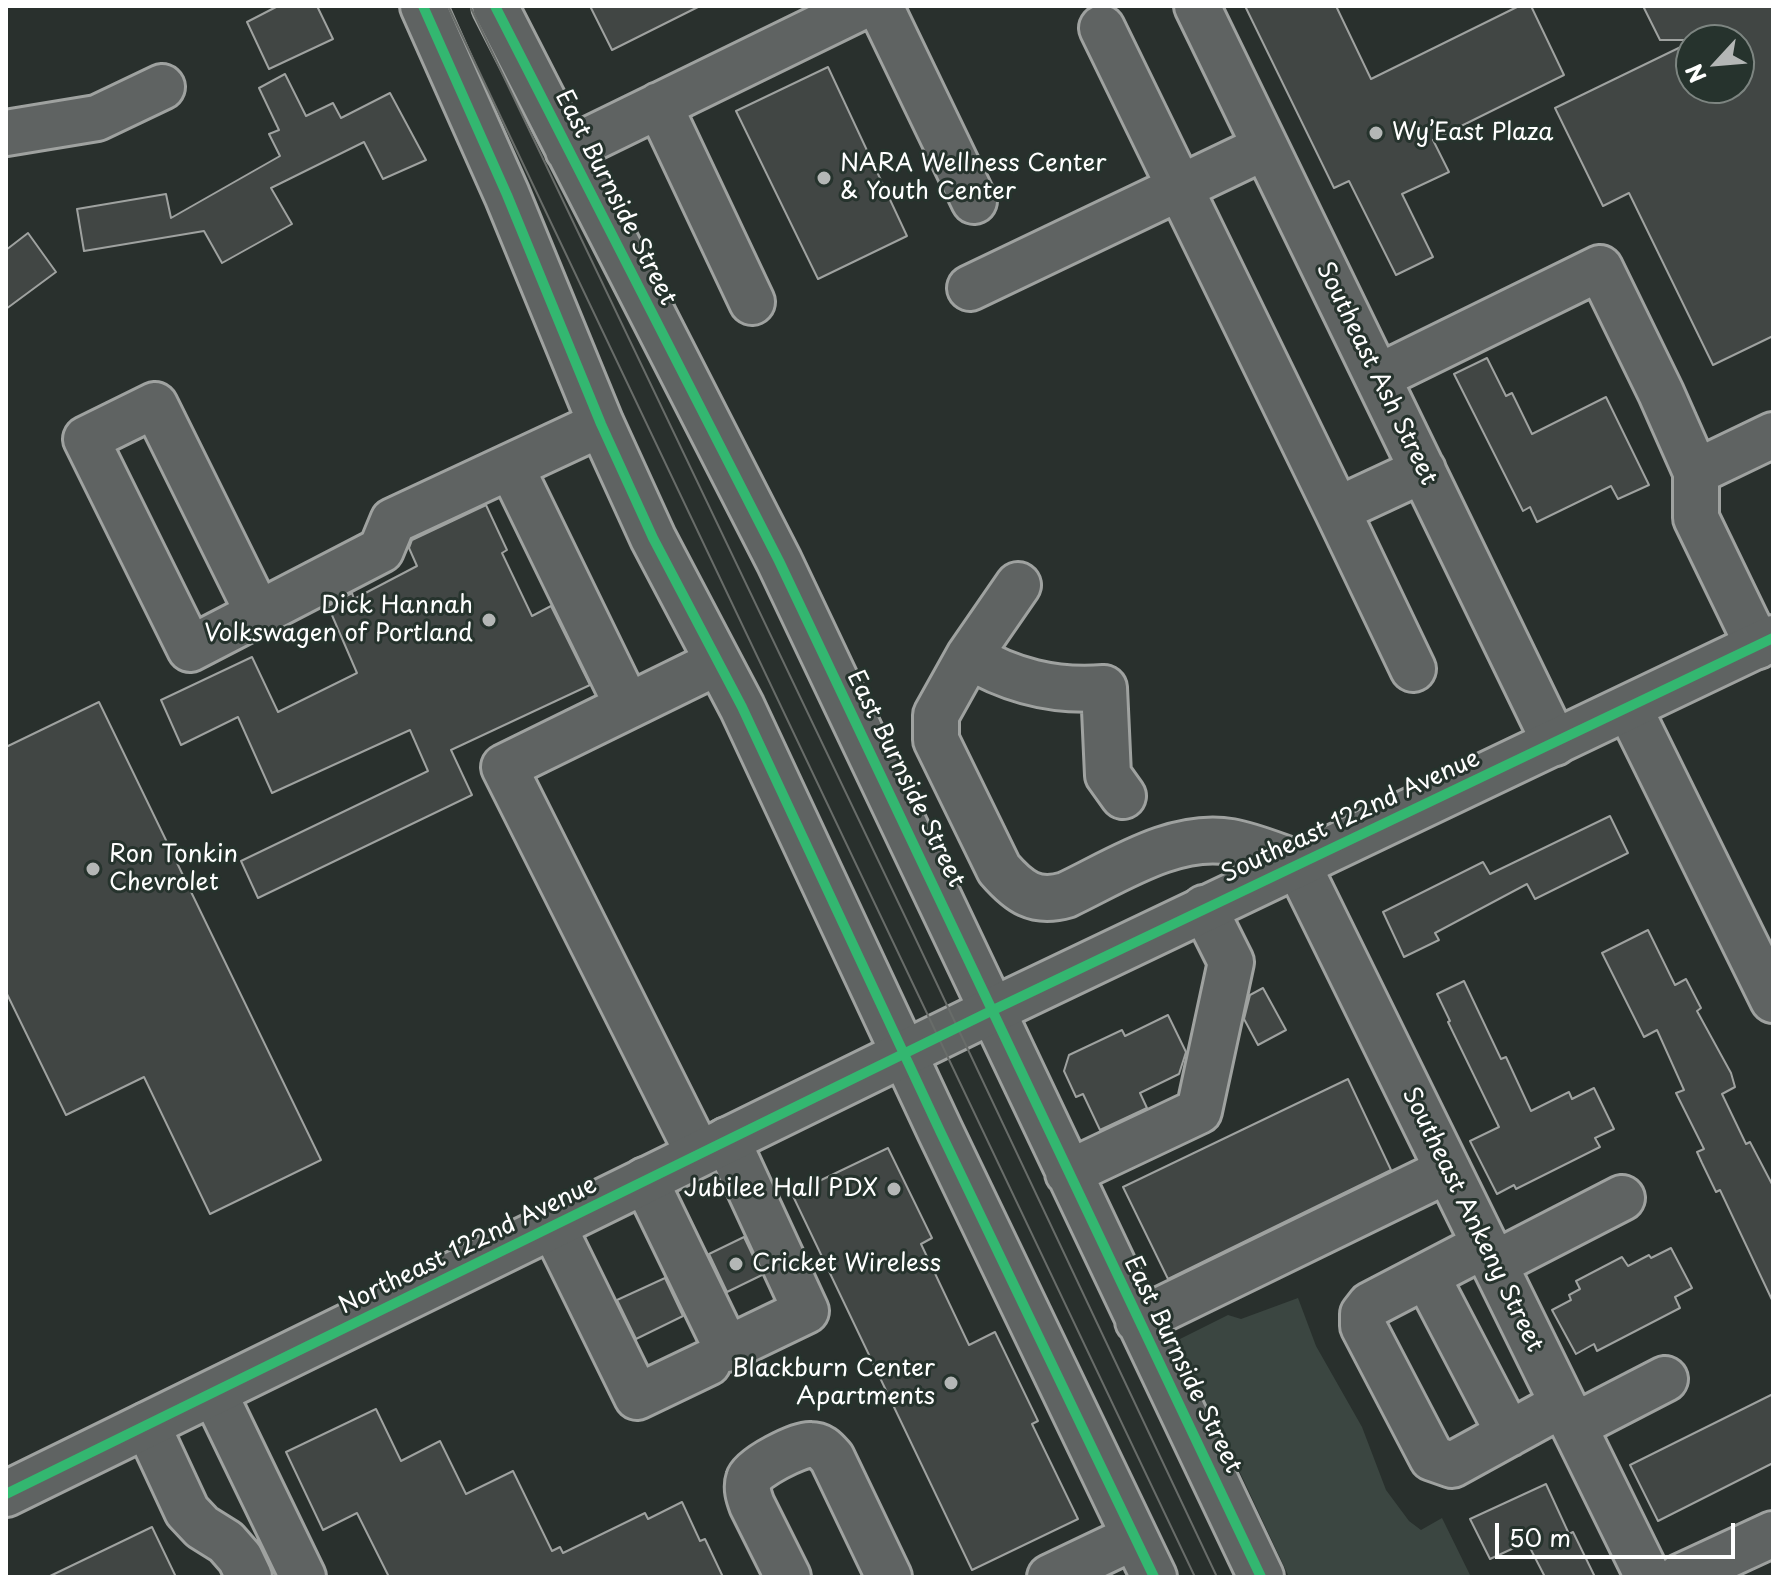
<!DOCTYPE html>
<meta charset="utf-8">
<style>
body{margin:0}
#map{position:relative;width:1779px;height:1583px;overflow:hidden;background:#29302d;font-family:"Playpen Sans",sans-serif}
canvas{display:block}
.frame{position:absolute;inset:0;border:8px solid #fff;pointer-events:none}
.north{position:absolute;left:1675px;top:24px;width:80px;height:80px;box-sizing:border-box;background:#26332d;border:2px solid #7d8581;border-radius:50%;rotate:244deg;font-size:22px;font-weight:700;line-height:32px;text-align:center;color:#fff}
.north::after{content:'';display:block;margin:auto;width:28px;height:36px;background:#b4b7b6;clip-path:polygon(50% 0,100% 100%,50% 72%,0 100%)}
.scale{position:absolute;left:1495px;top:1523px;width:240px;height:36px;box-sizing:border-box;border:4px solid #fff;border-top:0;padding-left:10px;font-size:24px;line-height:28px;white-space:nowrap;color:#fff;-webkit-text-stroke:6px #26332d;paint-order:stroke}
</style>
<div id="map">
<canvas width="1779" height="1583"></canvas>
<div class="frame"></div>
<div class="north">N</div>
<div class="scale">50 m</div>
</div>
<script>
const context = document.querySelector('canvas').getContext('2d');
context.lineJoin = 'round';
function fill(path, color) { context.fillStyle = color; context.fill(path, 'evenodd'); }
function trace(path, color, width, dash) { context.strokeStyle = color; context.lineWidth = width; context.lineCap = dash ? 'butt' : 'round'; context.setLineDash(dash || []); context.stroke(path); }
function label(font, color, halo, rows, align = 'center') {
  context.font = font + ' "Playpen Sans",sans-serif'; context.lineWidth = 6; context.setLineDash([]); context.textBaseline = 'middle'; context.strokeStyle = halo; context.fillStyle = color; for (const [text, x, y, turn = 0] of rows) {
    context.save(); context.translate(x, y); context.rotate((+turn || 0) * Math.PI / 180); context.textAlign = isNaN(turn) ? turn : align; if (halo) context.strokeText(text, 0, 0); context.fillText(text, 0, 0); context.restore();
  }
}
fill(new Path2D(`
 M 1298,1298 L 1316,1346 L 1362,1427 L 1386,1490 L 1409,1521 L 1421,1530 L 1442,1518 L 1471,1577 L 1289,1577 L 1221,1432 L 1204,1408 L 1186,1370 L 1180,1339 L 1228,1315 L 1241,1319 Z`), '#3b4641');
const building = new Path2D(`
 M 278,6 L 317,6 L 333,39 L 269,69 L 247,22 Z
 M 590,6 L 700,6 L 612,50 Z
 M 1245,6 L 1336,6 L 1371,79 L 1519,6 L 1531,6 L 1564,75 L 1433,140 L 1449,172 L 1402,194 L 1433,257 L 1396,275 L 1349,181 L 1334,188 Z
 M 1643,6 L 1773,6 L 1773,336 L 1713,365 L 1629,193 L 1603,206 L 1555,108 L 1691,42 L 1691,88 L 1739,88 L 1739,40 L 1660,40 Z
 M 828,67 L 907,236 L 818,279 L 736,111 Z
 M 285,74 L 306,116 L 333,103 L 341,118 L 390,93 L 426,160 L 383,179 L 364,142 L 271,188 L 292,224 L 222,263 L 204,231 L 84,251 L 77,209 L 166,194 L 171,218 L 280,156 L 269,134 L 279,130 L 259,88 Z
 M 28,233 L 56,272 L 6,309 L 6,250 Z
 M 1487,358 L 1506,396 L 1512,393 L 1532,434 L 1606,397 L 1649,485 L 1618,499 L 1611,486 L 1537,522 L 1530,507 L 1523,511 L 1454,374 Z
 M 486,505 L 507,550 L 502,553 L 532,616 L 551,606 L 590,685 L 451,750 L 472,795 L 258,898 L 241,861 L 428,771 L 410,730 L 272,793 L 238,717 L 181,745 L 161,700 L 252,657 L 278,712 L 357,673 L 328,606 L 352,593 L 354,599 L 417,566 L 409,548 L 412,540 Z
 M 99,702 L 321,1160 L 210,1214 L 144,1077 L 66,1115 L 6,992 L 6,747 Z
 M 1610,816 L 1628,853 L 1535,899 L 1527,884 L 1435,933 L 1439,940 L 1404,957 L 1383,912 L 1483,862 L 1490,874 Z
 M 1648,930 L 1675,985 L 1686,979 L 1701,1008 L 1697,1011 L 1731,1073 L 1735,1087 L 1722,1094 L 1746,1144 L 1750,1142 L 1773,1186 L 1773,1302 L 1720,1190 L 1716,1192 L 1702,1163 L 1697,1152 L 1704,1149 L 1676,1093 L 1684,1090 L 1657,1030 L 1644,1037 L 1602,953 Z
 M 1464,981 L 1501,1059 L 1506,1057 L 1531,1111 L 1569,1092 L 1572,1099 L 1594,1088 L 1614,1129 L 1595,1138 L 1600,1147 L 1516,1189 L 1514,1185 L 1497,1194 L 1470,1141 L 1499,1127 L 1448,1022 L 1450,1021 L 1437,994 Z
 M 1263,988 L 1286,1030 L 1258,1045 L 1244,1019 L 1250,995 Z
 M 1168,1015 L 1186,1052 L 1179,1074 L 1140,1093 L 1147,1108 L 1100,1130 L 1083,1094 L 1076,1097 L 1064,1071 L 1069,1055 L 1122,1030 L 1125,1036 Z
 M 1348,1079 L 1391,1170 L 1168,1279 L 1123,1187 Z
 M 888,1148 L 932,1238 L 921,1244 L 969,1345 L 995,1332 L 1038,1421 L 1032,1424 L 1078,1519 L 972,1570 L 792,1194 Z
 M 744,1237 L 762,1275 L 727,1292 L 709,1254 Z
 M 1671,1248 L 1692,1288 L 1675,1297 L 1680,1308 L 1597,1351 L 1594,1344 L 1576,1354 L 1552,1310 L 1571,1300 L 1569,1295 L 1580,1289 L 1576,1281 L 1622,1257 L 1628,1266 L 1649,1255 L 1651,1258 Z
 M 665,1278 L 683,1316 L 636,1339 L 617,1300 Z
 M 1773,1394 L 1773,1463 L 1658,1521 L 1630,1465 Z
 M 376,1409 L 401,1461 L 440,1441 L 466,1494 L 513,1471 L 552,1551 L 560,1547 L 563,1553 L 645,1513 L 648,1519 L 682,1502 L 700,1541 L 705,1539 L 723,1577 L 389,1577 L 357,1513 L 323,1530 L 286,1452 Z
 M 1546,1484 L 1569,1534 L 1573,1532 L 1595,1577 L 1545,1577 L 1527,1542 L 1490,1559 L 1470,1519 Z
 M 152,1527 L 176,1577 L 48,1577 Z`);
fill(building, '#414644');
trace(building, '#9fa2a0', 2);
const minor = new Path2D(`
 M 423,6 L 507,195 L 601,424 L 653,538 L 742,707 L 940,1131 L 1154,1577
 M 495,6 L 779,561 L 1261,1577
 M 880,6 L 974,201
 M 1197,6 L 1555,743
 M 1102,28 L 1337,510
 M 659,105 L 752,302
 M 6,133 L 97,118 L 162,87
 M 568,150 L 863,6
 M 970,288 L 1265,147
 M 1378,377 L 1600,268 L 1661,393 L 1696,472
 M 511,467 L 627,705
 M 1018,585 L 969,656 L 936,715 L 936,740 L 999,869 C 1019,892 1035,904 1066,895 C 1115,872 1174,832 1231,842 C 1253,846 1276,856 1297,863 L 1648,1577
 M 258,613 L 155,405 L 86,439 L 190,649 L 381,550 L 393,521 L 601,424
 M 1758,646 L 1696,518 L 1696,472 L 1773,435
 M 969,656 C 1011,681 1054,692 1104,688 L 1108,775 L 1123,796
 M 1413,669 L 1337,510 L 1423,470
 M 1629,708 L 1773,1000
 M 698,1153 L 504,767 L 718,662
 M 1068,1173 L 1199,1111 L 1231,962 L 1204,908
 M 645,1180 L 727,1349 L 806,1311 L 727,1140
 M 553,1226 L 637,1397 L 708,1363
 M 1485,1245 L 1370,1305 L 1363,1314 L 1363,1326 L 1432,1458 L 1452,1465 L 1563,1404
 M 1494,1264 L 1622,1198
 M 1427,1277 L 1509,1434
 M 1138,1321 L 1448,1170
 M 214,1393 L 303,1577
 M 147,1425 L 187,1511 L 202,1527 L 226,1542 L 240,1558 L 249,1577
 M 1574,1426 L 1665,1379
 M 788,1577 L 752,1505 C 749,1497 746,1488 749,1479 C 752,1468 799,1444 810,1445 C 821,1445 825,1450 832,1458 L 889,1577
 M 1050,1577 L 1134,1537
 M 1680,1577 L 1773,1534`);
const major = new Path2D(`
 M 6,1494 C 335,1335 661,1170 989,1012 C 1250,886 1512,764 1773,638`);
trace(minor, '#9fa2a0', 50);
trace(major, '#9fa2a0', 50);
trace(minor, '#5f6362', 44);
trace(major, '#5f6362', 44);
trace(new Path2D(`
 M 448,6 L 1195,1577
 M 470,6 L 911,929 L 1217,1577`), '#686c69', 2);
trace(new Path2D(`
 M 423,6 L 507,195 L 601,424 L 653,538 L 742,707 L 940,1131 L 1154,1577
 M 495,6 L 779,561 L 1261,1577
 M 6,1494 C 335,1335 661,1170 989,1012 C 1250,886 1512,764 1773,638`), '#33b770', 10);
for (const [x, y, r, color] of [
 [1376,133,8,"#b4b7b6"],
 [824,178,8,"#b4b7b6"],
 [489,620,8,"#b4b7b6"],
 [93,869,8,"#b4b7b6"],
 [894,1189,8,"#b4b7b6"],
 [736,1264,8,"#b4b7b6"],
 [951,1383,8,"#b4b7b6"]
]) { const dot = new Path2D(); dot.arc(x, y, r, 0, 2 * Math.PI); context.fillStyle = color; context.fill(dot); trace(dot, '#26332d', 3); }
label('24px', '#fff', '#26332d', [
 ["Wy’East Plaza",1392,133],
 ["NARA Wellness Center",840,164],
 ["& Youth Center",840,192],
 ["Dick Hannah",473,606,"right"],
 ["Volkswagen of Portland",473,634,"right"],
 ["Ron Tonkin",109,855],
 ["Chevrolet",109,883],
 ["Jubilee Hall PDX",878,1189,"right"],
 ["Cricket Wireless",752,1264],
 ["Blackburn Center",935,1369,"right"],
 ["Apartments",935,1397,"right"]
], 'left');
label('24px', '#fff', '#26332d', [
 ["East Burnside Street",615,198,63],
 ["Southeast Ash Street",1376,374,64],
 ["East Burnside Street",905,779,64],
 ["Southeast 122nd Avenue",1351,817,-25],
 ["Southeast Ankeny Street",1472,1220,64],
 ["Northeast 122nd Avenue",468,1246,-26],
 ["East Burnside Street",1182,1365,64]
]);
</script>
